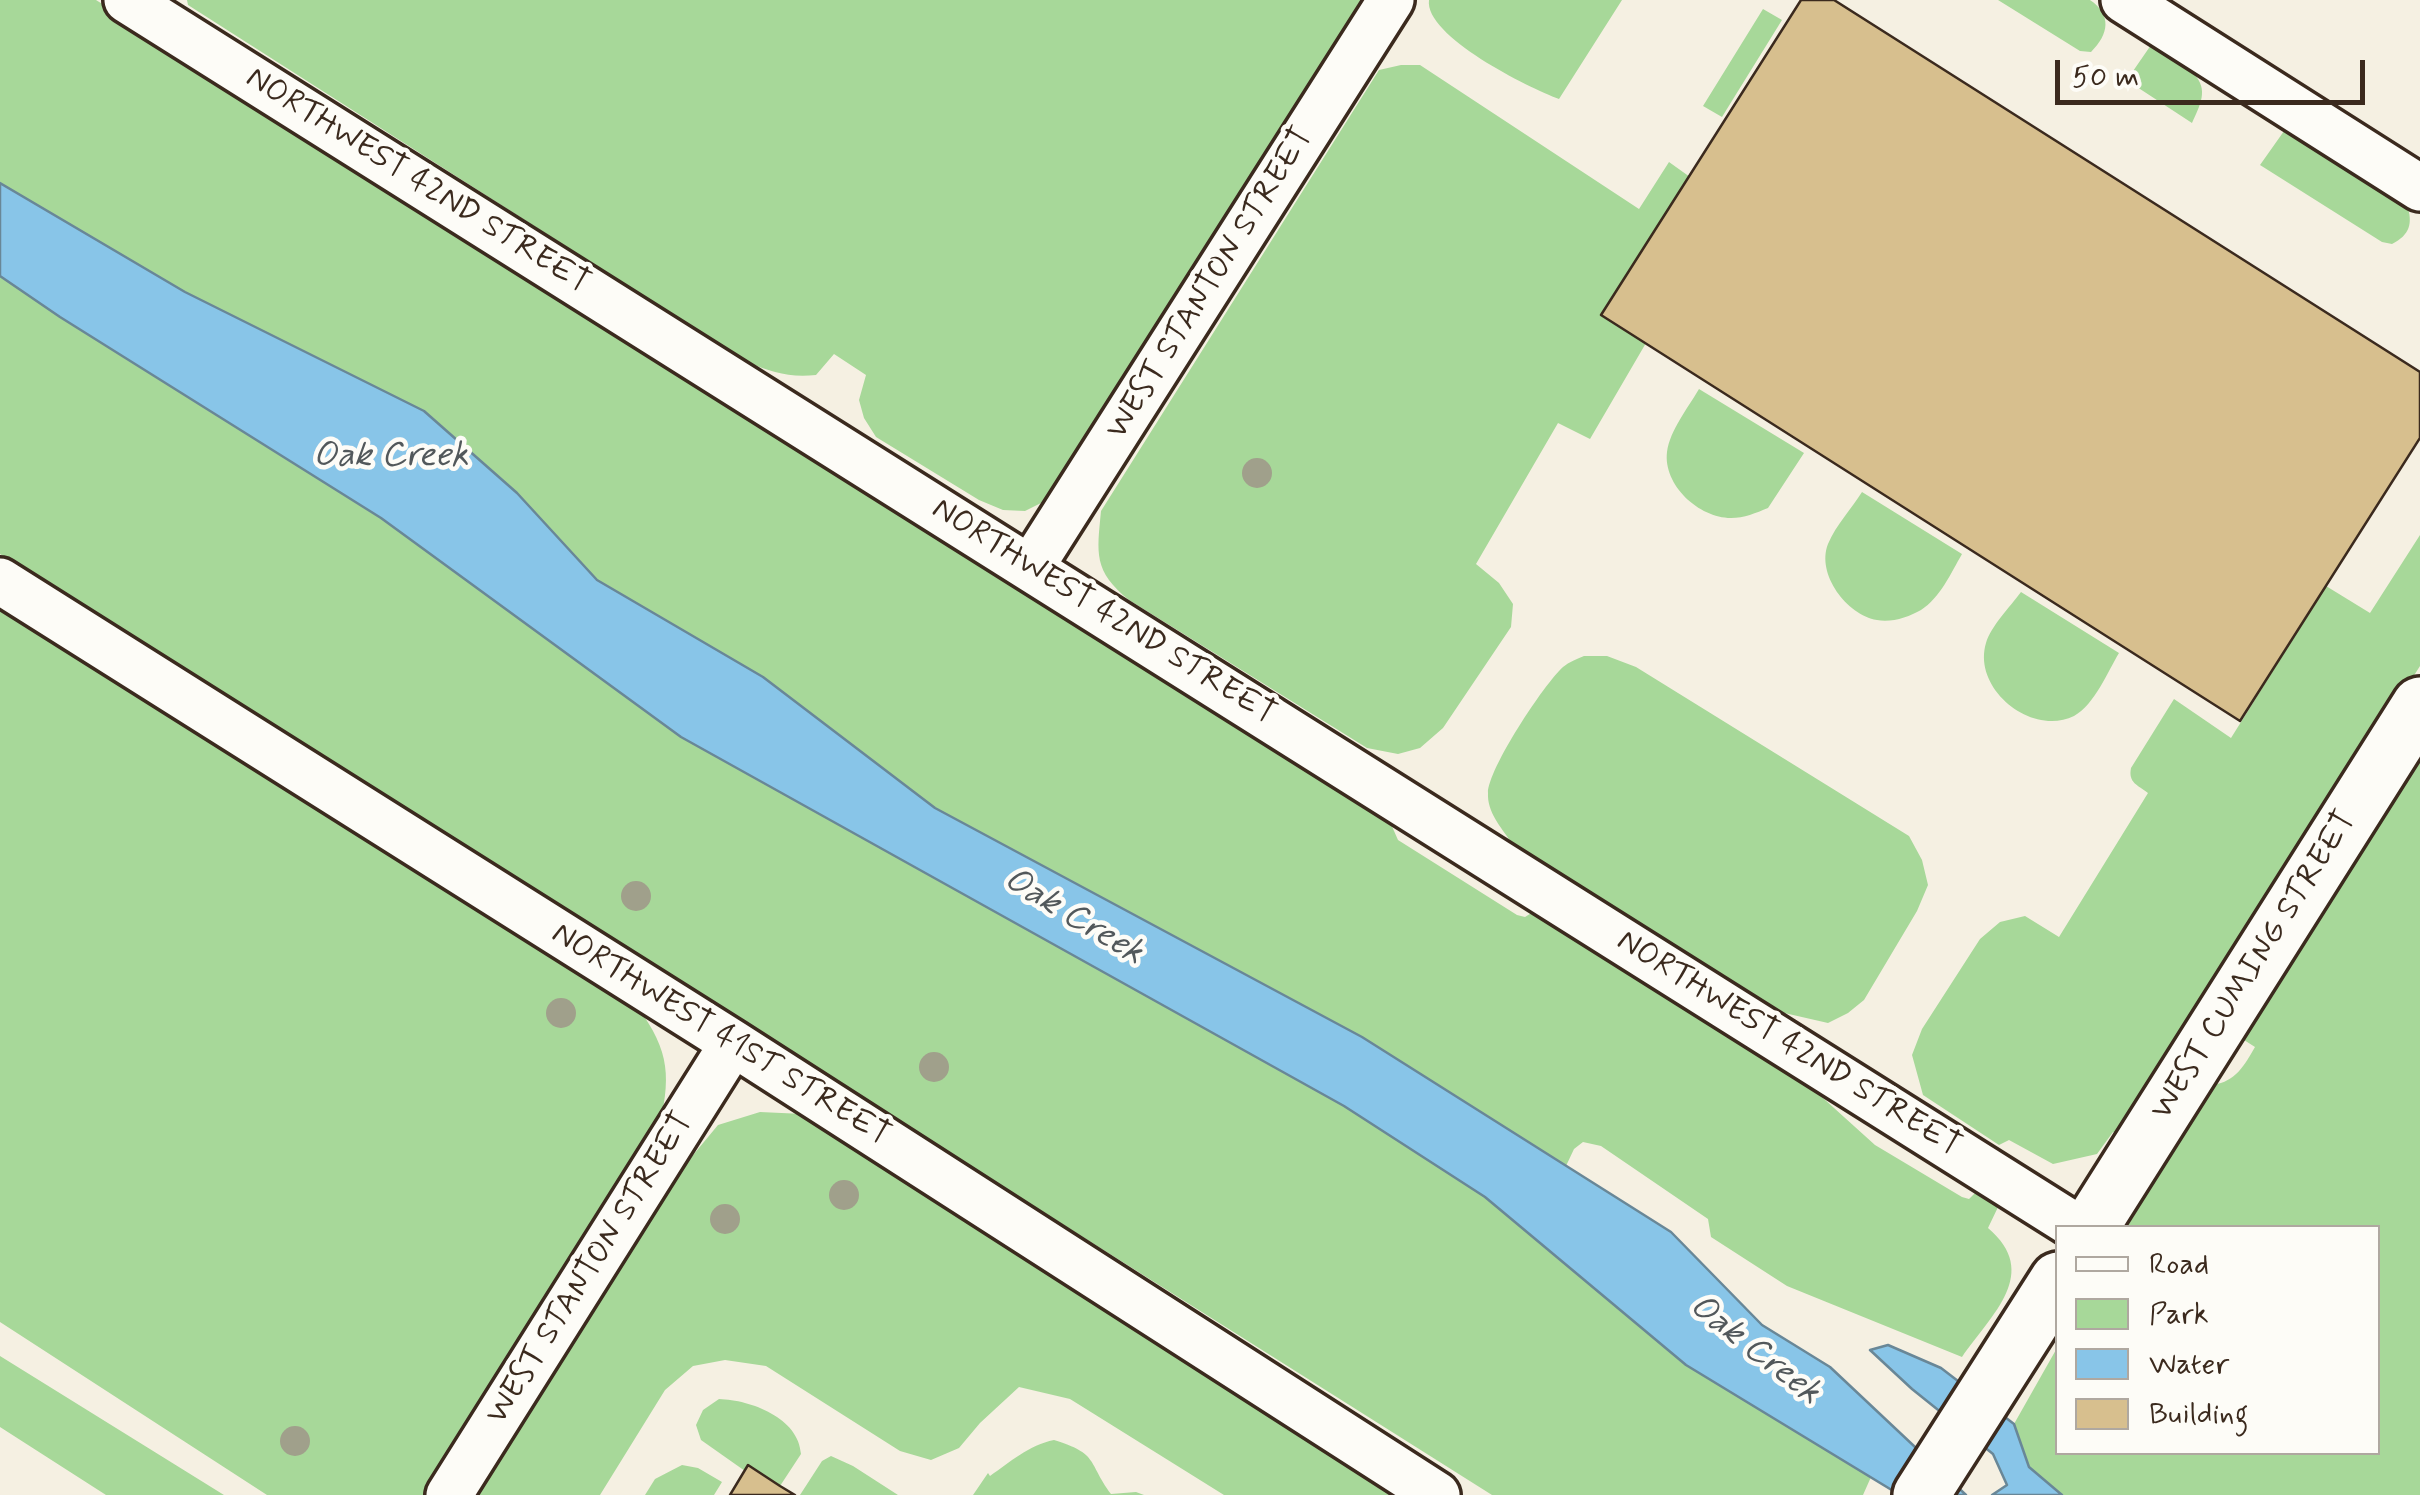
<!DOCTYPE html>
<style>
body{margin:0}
#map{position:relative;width:2420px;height:1495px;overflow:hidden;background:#f5f0e2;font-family:Mynerve,sans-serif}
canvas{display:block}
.legend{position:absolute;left:2055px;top:1225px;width:325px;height:230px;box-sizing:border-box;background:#fdfcf7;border:2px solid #afa8a0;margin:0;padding:12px 18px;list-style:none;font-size:30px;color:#3b2a1e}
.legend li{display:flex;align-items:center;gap:20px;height:50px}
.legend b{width:50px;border:2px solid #afa8a0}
.scale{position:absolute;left:2055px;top:60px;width:310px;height:45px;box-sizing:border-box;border:5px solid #3b2a1e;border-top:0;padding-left:12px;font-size:30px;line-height:35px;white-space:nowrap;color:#3b2a1e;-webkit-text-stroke:8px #fdfcf7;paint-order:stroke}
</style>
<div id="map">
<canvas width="2420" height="1495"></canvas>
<ul class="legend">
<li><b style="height:12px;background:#fdfcf7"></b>Road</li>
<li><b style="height:28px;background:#a7d899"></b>Park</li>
<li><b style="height:28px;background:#88c5e8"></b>Water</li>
<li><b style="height:28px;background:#d7bf8e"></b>Building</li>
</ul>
<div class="scale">50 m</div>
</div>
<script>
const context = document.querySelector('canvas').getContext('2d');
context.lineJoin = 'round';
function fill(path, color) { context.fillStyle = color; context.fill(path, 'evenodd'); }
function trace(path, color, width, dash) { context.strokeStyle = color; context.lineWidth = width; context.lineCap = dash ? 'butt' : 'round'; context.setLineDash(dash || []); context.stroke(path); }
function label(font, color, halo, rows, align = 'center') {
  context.font = font + ' Mynerve,sans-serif'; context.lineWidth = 9; context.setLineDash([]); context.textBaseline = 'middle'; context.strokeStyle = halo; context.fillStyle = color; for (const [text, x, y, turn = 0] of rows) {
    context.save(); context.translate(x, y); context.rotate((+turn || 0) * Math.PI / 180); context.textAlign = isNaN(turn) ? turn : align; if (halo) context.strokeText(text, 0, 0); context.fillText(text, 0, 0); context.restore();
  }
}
fill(new Path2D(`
 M 0,0 L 96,0 L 1387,815 L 1398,840 L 1517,915 L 1525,917 L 1533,912 L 1803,1080 L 1875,1145 L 1962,1197 L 1969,1199 L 1976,1192 L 1999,1205 L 1988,1228 C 2041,1273 1992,1314 1962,1357 L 1787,1286 L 1711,1237 L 1708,1219 L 1601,1146 L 1583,1142 L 1574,1149 L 1566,1166 L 1362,1037 L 935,808 L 763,677 L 597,580 L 517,493 L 0,183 Z
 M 187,0 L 1374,0 L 1049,499 L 1025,511 L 1003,510 L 979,500 L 876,437 L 864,418 L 859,400 L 866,375 L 834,354 L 816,375 C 789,378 772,372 747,362 L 188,5 Z
 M 1429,0 L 1622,0 L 1559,99 C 1529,88 1424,36 1429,0 Z
 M 1998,0 L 2090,0 C 2112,15 2109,34 2091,52 L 2080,51 Z
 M 1763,9 L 1782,20 L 1722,117 L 1703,106 Z
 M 2161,44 L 2199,67 L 2194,74 C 2209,90 2200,105 2192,123 L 2137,87 L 2131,74 L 2151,45 Z
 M 1401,65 L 1420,65 L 1639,209 L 1669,162 L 1690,177 L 1602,315 L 1646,343 L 1590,439 L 1558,423 L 1476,564 L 1499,583 L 1513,604 L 1511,627 L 1443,728 L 1420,748 L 1398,754 L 1367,748 L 1129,600 C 1093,571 1097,553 1101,511 L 1379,70 Z
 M 2289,124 L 2407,205 C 2413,223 2410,235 2392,244 L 2382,242 L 2260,165 Z
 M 0,276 L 60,317 L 381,518 L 681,737 L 1344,1106 L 1485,1197 L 1686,1365 L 1871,1477 L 1863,1495 L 1492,1495 L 0,554 Z
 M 1699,389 L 1804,453 L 1768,508 C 1756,513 1744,518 1731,518 C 1699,518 1663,485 1667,452 C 1670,430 1688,408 1699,389 Z
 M 1862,492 L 1962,554 C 1951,573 1940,598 1921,610 C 1909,617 1891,623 1877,620 C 1847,615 1816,574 1828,544 C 1836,525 1852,508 1862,492 Z
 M 2420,535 L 2420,666 L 2121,1136 L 2113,1132 L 2097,1154 L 2053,1164 L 2009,1140 L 1999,1145 L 1923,1095 L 1912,1055 L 1922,1029 L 1980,939 L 2000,922 L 2025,916 L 2059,937 L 2148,793 C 2138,785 2128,783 2131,768 L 2174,699 L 2231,738 L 2326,586 L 2370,613 Z
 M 2021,592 L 2119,653 C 2107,673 2095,704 2074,716 C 2032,737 1972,689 1986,643 C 1991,626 2010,607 2021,592 Z
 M 0,607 L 637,1006 C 671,1053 671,1077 658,1133 L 428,1495 L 267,1495 L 0,1322 Z
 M 1584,656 L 1607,656 L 1636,667 L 1909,836 L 1922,860 L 1928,885 L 1917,911 L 1864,1000 L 1848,1013 L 1828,1023 L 1780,1012 L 1511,842 C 1501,827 1487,812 1488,793 C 1488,769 1544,684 1563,667 C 1569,662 1577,659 1584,656 Z
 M 2420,759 L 2420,1495 L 2062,1495 L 2029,1467 L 2014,1424 L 2057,1348 L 2058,1452 L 2378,1452 L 2378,1228 L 2127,1227 L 2213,1085 C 2236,1081 2244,1066 2255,1047 L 2244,1040 Z
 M 760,1112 L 803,1114 L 1409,1495 L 1224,1495 L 1070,1399 L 1019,1387 L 980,1423 L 959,1448 L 931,1460 L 900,1451 L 766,1366 L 725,1360 L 693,1366 L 665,1390 L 600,1495 L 477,1495 L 684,1166 L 718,1125 Z
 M 0,1356 L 224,1495 L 106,1495 L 0,1427 Z
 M 719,1399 C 751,1400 799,1418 801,1454 L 780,1486 L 749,1466 L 745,1471 L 701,1440 L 696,1425 L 703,1410 Z
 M 1054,1440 C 1099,1454 1087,1461 1111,1494 L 1136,1492 L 1144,1495 L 973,1495 L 988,1473 L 990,1476 C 1010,1462 1029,1445 1054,1440 Z
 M 831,1456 L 853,1466 L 898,1495 L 800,1495 L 822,1461 Z
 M 682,1465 L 698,1468 L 722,1482 L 714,1495 L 645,1495 L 655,1479 Z`), '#a7d899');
const water = new Path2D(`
 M 0,183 L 185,292 L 424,411 L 517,493 L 597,580 L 763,677 L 935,808 L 1362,1037 L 1671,1232 L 1762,1325 L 1830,1367 L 1966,1495 L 1900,1495 L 1686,1365 L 1485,1197 L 1344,1106 L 681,737 L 381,518 L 60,317 L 0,276 Z
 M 1888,1345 L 1941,1368 L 2014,1424 L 2029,1467 L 2062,1495 L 1992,1495 L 2007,1485 L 1993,1454 L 1912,1389 L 1870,1350 Z`);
fill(water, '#88c5e8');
trace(water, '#698797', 2.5);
const building = new Path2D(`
 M 1801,0 L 1834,0 L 2420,372 L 2420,438 L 2240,721 L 1601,315 Z
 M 748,1465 L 780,1486 L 795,1495 L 730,1495 Z`);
fill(building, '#d7bf8e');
trace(building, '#3b2a1e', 2.5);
const street = new Path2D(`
 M 127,0 L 2078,1228
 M 2124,0 L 2420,188
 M 1031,567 L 1391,0
 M 0,581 L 733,1043 L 1437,1495
 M 449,1495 L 733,1043`);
const secondary = new Path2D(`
 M 2090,1228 L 2420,705
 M 1921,1495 L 2058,1280`);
trace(street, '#3b2a1e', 52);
trace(secondary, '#3b2a1e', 62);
trace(street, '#fdfcf7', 45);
trace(secondary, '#fdfcf7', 55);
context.fillStyle = '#a0a08b';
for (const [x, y] of [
 [1257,473],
 [636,896],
 [561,1013],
 [934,1067],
 [844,1195],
 [725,1219],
 [295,1441]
]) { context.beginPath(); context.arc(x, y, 15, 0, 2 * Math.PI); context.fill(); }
label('32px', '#3b2a1e', '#fdfcf7', [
 ["NORTHWEST 42ND STREET",417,182,32],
 ["WEST STANTON STREET",1211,284,-58],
 ["NORTHWEST 42ND STREET",1103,613,32],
 ["WEST CUMING STREET",2255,966,-58],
 ["NORTHWEST 41ST STREET",720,1036,32],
 ["NORTHWEST 42ND STREET",1788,1045,32],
 ["WEST STANTON STREET",591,1269,-58]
]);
label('italic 35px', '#52585b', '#fdfcf7', [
 ["Oak Creek",391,458],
 ["Oak Creek",1073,918,31],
 ["Oak Creek",1754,1351,38]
]);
</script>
